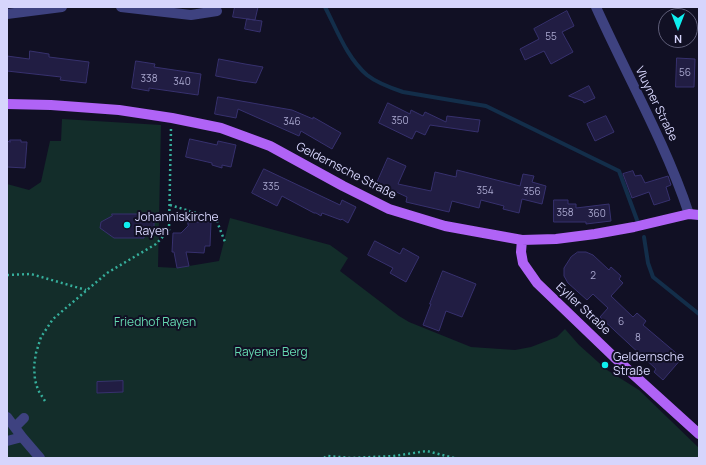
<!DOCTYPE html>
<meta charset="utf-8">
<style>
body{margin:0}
#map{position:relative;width:706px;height:465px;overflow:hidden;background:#111024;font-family:Manrope,sans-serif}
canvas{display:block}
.frame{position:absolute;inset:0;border:8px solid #d6d5fc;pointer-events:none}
.north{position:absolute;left:658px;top:8px;width:40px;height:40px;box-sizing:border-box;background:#111024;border:1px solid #605f7a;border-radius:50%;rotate:180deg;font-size:11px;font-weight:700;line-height:16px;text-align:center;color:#d6d5fc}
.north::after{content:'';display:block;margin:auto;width:14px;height:18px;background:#0eeeef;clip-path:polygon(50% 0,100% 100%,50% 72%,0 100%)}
</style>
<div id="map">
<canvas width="706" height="465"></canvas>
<div class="frame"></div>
<div class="north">N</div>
</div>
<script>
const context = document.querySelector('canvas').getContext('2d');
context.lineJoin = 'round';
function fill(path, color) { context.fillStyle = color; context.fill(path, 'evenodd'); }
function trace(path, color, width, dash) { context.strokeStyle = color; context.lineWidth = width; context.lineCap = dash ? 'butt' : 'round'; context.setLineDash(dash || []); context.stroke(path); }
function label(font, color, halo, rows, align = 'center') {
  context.font = font + ' Manrope,sans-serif'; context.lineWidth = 4; context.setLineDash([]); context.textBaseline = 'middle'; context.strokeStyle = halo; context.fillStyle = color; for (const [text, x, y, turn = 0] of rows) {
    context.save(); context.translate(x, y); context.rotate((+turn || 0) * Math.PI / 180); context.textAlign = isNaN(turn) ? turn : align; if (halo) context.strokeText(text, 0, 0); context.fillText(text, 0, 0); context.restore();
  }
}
fill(new Path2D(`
 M 62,119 L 161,125 L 158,267 L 177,268 L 219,261 L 230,218 L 330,245 L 348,258 L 340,271 L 399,316 L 409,322 L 471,347 L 515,350 L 531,347 L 557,337 L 565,329 L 579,345 L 607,370 L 639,390 L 699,448 L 699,458 L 7,458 L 7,184 L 29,190 L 41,182 L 50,141 L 61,141 Z`), '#132d2a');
trace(new Path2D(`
 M 325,7 C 337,30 347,58 367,75 C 377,83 391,88 403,92 L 486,106 L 619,171 L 637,220
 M 644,237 L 648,263 L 653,277 L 699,314`), '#132e4a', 4);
const building = new Path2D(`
 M 235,7 L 258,7 L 255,20 L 233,17 Z
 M 567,11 L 574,26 L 562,32 L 573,52 L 551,64 L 544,51 L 525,60 L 520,49 L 539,39 L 534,29 Z
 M 247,19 L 262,21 L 260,32 L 245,29 Z
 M 30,51 L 49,54 L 49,57 L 89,62 L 86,83 L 60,80 L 61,77 L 7,71 L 7,56 L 29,59 Z
 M 677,58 L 695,59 L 694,87 L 676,87 Z
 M 219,59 L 245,64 L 263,67 L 256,83 L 242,81 L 216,76 Z
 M 136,61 L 155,64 L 154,67 L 201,74 L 198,95 L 149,88 L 149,91 L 132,88 Z
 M 589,86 L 595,98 L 584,103 L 583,101 L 569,96 Z
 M 218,97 L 292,110 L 313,119 L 313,117 L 341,133 L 332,149 L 301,131 L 299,136 L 238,109 L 236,118 L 215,114 Z
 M 388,103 L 410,114 L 411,110 L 423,116 L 425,112 L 446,122 L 447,116 L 480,120 L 478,132 L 430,125 L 425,135 L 416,131 L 412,139 L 379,123 Z
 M 606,116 L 614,132 L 595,141 L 587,124 Z
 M 190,139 L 217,145 L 218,141 L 236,145 L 231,167 L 222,165 L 222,168 L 212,165 L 212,163 L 186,157 Z
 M 10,140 L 21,140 L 21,142 L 27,142 L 25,168 L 7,167 L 7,141 L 10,142 Z
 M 388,158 L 406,166 L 398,184 L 431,191 L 435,172 L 456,177 L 457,170 L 520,186 L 523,174 L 534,176 L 532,182 L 546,186 L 542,204 L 522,199 L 519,213 L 503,209 L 504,206 L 481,200 L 479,208 L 452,201 L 449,212 L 406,202 L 407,197 L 377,183 Z
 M 264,169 L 340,205 L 342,200 L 356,207 L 348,223 L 342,219 L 341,220 L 322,213 L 321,216 L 316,213 L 314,213 L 282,196 L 277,206 L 252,193 Z
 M 633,171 L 635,176 L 641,175 L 645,183 L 668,176 L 671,185 L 666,187 L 670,200 L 654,205 L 649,192 L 632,198 L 623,174 Z
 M 554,200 L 568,200 L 568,204 L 576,204 L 576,208 L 609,204 L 611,221 L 586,224 L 586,222 L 554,222 Z
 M 112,214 L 143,214 L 143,221 L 154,222 L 154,232 L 144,232 L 144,238 L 114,238 L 100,228 L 101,222 L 112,216 Z
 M 188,222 L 211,222 L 210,246 L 205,246 L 204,253 L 186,252 L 189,266 L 177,268 L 174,252 L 172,252 L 173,233 L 181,233 L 188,226 Z
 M 375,241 L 400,254 L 403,248 L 419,257 L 406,282 L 390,273 L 393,268 L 368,255 Z
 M 578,252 L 586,252 L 593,255 L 609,270 L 611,267 L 621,276 L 619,279 L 623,283 L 611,296 L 633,317 L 637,313 L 646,321 L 643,325 L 682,358 L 663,380 L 654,372 L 656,369 L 600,317 L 608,308 L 593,294 L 587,300 L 568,283 L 564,276 L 564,268 L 571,257 Z
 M 443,271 L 476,284 L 462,317 L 446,311 L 439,331 L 423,325 L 431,304 L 430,304 Z
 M 123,381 L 123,392 L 97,393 L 97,382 Z`);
fill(building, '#211d43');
trace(building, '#37316e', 1);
trace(new Path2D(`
 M 170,205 L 216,219 L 225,242
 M 7,275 L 31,274 L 86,290
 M 45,401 L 38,390 L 35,380 L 34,366 L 36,353 L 41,337 L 53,319 L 107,273 L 156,244 L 169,230 L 171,128
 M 324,458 L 327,456 L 351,458 L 394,456 L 427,451 L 454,458`), '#36af9c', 2.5, [2, 3]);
trace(new Path2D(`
 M 121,7 L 191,15 L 217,11
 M 596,7 C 627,76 665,142 689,214
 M 7,14 L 62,7
 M 7,417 L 22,437 L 40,458
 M 15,427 L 24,418
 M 7,441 L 22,437`), '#3e4280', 10);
trace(new Path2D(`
 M 7,104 L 51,105 L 119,110 L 172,118 L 221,128 L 270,146 L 343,186 L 389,209 L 445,226 L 522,240 L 556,239 L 595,234 L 634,227 L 689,214 L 699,215
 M 522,240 L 521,252 L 523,263 L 537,283 L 614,357 L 699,434`), '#b063f6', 10);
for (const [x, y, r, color] of [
 [127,225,4,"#0eeeef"],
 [605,365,4,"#0eeeef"]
]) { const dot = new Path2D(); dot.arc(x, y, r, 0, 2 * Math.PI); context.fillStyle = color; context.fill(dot); trace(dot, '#111024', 1.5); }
label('10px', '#a9a7ce', null, [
 ["55",551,37],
 ["56",685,73],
 ["338",149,79],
 ["340",182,82],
 ["350",400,121],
 ["346",292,122],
 ["335",271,187],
 ["354",485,191],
 ["356",532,192],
 ["358",565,213],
 ["360",597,214],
 ["2",593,276],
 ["6",621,322],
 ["8",638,338]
]);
label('12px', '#d6d5fc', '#111024', [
 ["Vluyner Straße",656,104,64],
 ["Geldernsche Straße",346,171,27],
 ["Eyller Straße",583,309,43]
]);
label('12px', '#d6d5fc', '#111024', [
 ["Johanniskirche",135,218],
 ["Rayen",135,232],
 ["Geldernsche",613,358],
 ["Straße",613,372]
], 'left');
label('12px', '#65d8b0', '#111024', [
 ["Friedhof Rayen",155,323],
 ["Rayener Berg",271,353]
]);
</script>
